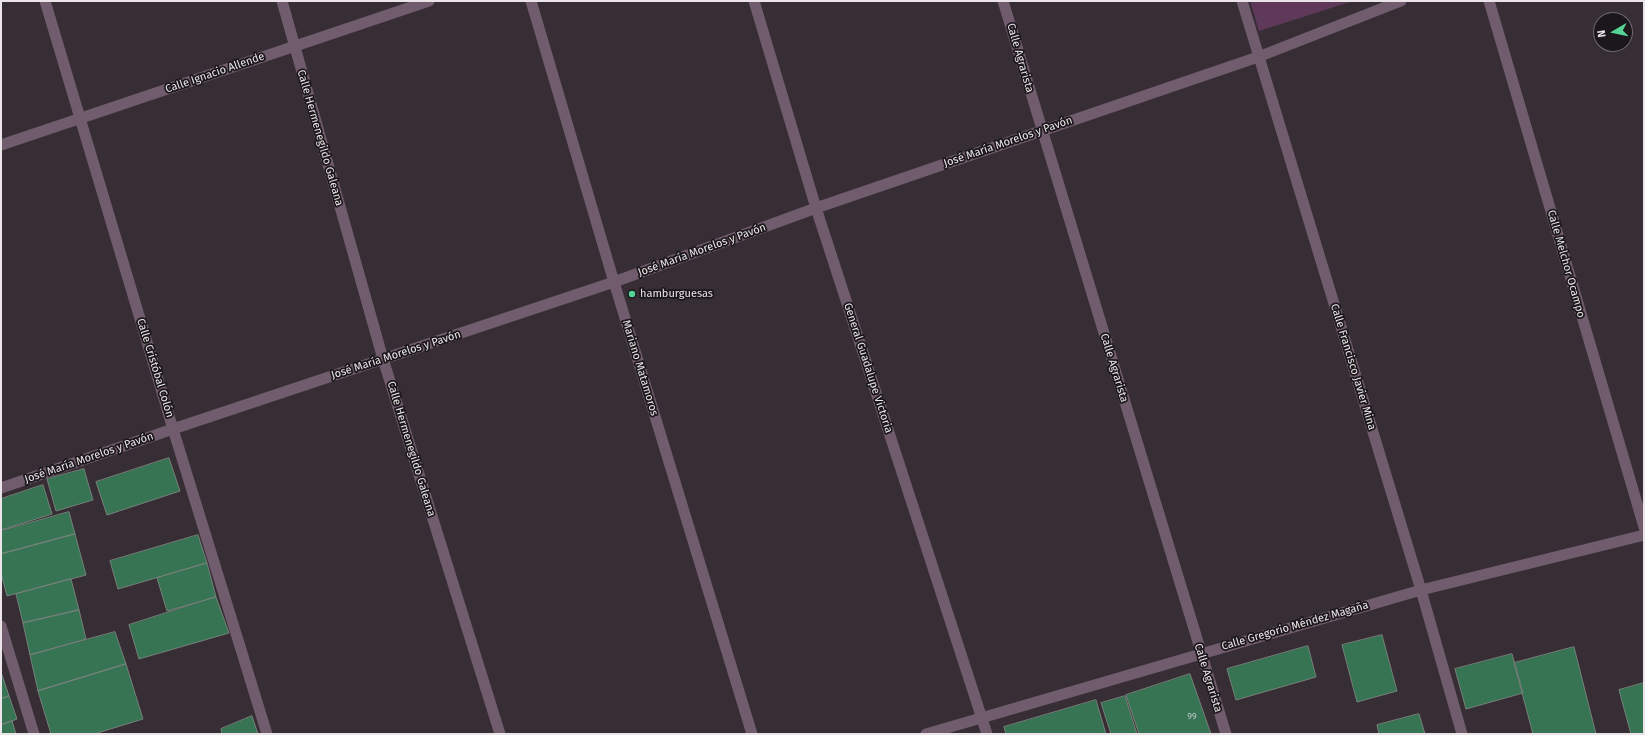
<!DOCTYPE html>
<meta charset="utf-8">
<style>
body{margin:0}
#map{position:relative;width:1645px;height:735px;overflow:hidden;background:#372e35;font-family:"Fira Sans",sans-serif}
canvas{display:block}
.frame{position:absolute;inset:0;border:2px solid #ebe5ea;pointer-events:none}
.north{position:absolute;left:1593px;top:12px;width:40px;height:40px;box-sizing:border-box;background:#1b171b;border:1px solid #6e696e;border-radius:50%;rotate:261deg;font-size:11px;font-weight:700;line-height:16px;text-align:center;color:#ebe5ea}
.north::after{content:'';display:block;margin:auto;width:14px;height:18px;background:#54d396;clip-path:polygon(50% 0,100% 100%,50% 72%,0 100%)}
</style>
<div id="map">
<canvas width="1645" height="735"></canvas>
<div class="frame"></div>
<div class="north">N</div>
</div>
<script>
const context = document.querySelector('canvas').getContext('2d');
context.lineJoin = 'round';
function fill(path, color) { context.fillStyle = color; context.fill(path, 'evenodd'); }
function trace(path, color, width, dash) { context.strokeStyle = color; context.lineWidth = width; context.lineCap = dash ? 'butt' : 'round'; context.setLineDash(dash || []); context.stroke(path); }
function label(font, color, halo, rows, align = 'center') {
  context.font = font + ' "Fira Sans",sans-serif'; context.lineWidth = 3.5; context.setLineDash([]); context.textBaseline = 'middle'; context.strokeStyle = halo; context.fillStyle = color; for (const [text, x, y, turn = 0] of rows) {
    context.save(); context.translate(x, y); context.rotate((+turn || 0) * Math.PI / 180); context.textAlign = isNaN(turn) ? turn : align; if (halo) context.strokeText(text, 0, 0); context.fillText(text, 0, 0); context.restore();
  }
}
fill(new Path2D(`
 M 1250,1 L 1353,1 L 1259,31 Z`), '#5f3959');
const building = new Path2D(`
 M 169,458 L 180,491 L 107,515 L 96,482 Z
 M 84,469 L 93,500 L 56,511 L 47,479 Z
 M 43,485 L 52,514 L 1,530 L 1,499 Z
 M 69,512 L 75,534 L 1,554 L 1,531 Z
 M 75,534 L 86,575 L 7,596 L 1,573 L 1,554 Z
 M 198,535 L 207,563 L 118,589 L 110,561 Z
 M 207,563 L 216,597 L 167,611 L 157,578 Z
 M 71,579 L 79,610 L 23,623 L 16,594 Z
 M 216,597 L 229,633 L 139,659 L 129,625 Z
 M 79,610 L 86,639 L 30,655 L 23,623 Z
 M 115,632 L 126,664 L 38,691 L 30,655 Z
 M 1382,635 L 1397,691 L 1357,702 L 1342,645 Z
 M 1308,646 L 1316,677 L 1236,700 L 1227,669 Z
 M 1574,647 L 1596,734 L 1533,734 L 1514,663 Z
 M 1512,654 L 1523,693 L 1466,709 L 1455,669 Z
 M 126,664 L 143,719 L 94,734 L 51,734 L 38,691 Z
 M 1,672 L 9,696 L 1,699 Z
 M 1190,674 L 1211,734 L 1139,734 L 1126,695 Z
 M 1644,683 L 1644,734 L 1631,734 L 1619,690 Z
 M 9,696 L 17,719 L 1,725 L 1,699 Z
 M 1125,696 L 1137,734 L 1111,734 L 1101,703 Z
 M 1096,700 L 1106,734 L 1006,734 L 1004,727 Z
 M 1419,714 L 1425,734 L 1379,734 L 1377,725 Z
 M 252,716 L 258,734 L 222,734 L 221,729 Z
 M 12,721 L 16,734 L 1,734 L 1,725 Z`);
fill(building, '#367454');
trace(building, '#758179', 1);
trace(new Path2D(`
 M 45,1 L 173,429 L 267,734
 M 282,1 L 383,359 L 500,734
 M 531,1 L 614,282 L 752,734
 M 754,1 L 816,208 L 987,734
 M 1003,1 L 1226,734
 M 1242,1 L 1421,590 L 1462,734
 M 1489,1 L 1644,527
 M 1,145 L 429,1
 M 1,488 L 173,429 L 614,282 L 816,208 L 1258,57 L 1401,1
 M 1,626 L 34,734
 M 926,734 L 1421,590 L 1644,535`), '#715c6d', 11);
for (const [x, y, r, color] of [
 [632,294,4,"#54d396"]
]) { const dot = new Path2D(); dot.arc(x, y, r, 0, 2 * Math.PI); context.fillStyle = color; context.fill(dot); trace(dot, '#1b171b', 1.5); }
label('9px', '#bec9c4', null, [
 ["99",1192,716]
]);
label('11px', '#ebe5ea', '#1b171b', [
 ["Calle Agrarista",1020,58,74],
 ["Calle Ignacio Allende",215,73,-19],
 ["Calle Hermenegildo Galeana",320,138,74],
 ["José María Morelos y Pavón",1008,142,-19],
 ["José María Morelos y Pavón",702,250,-20],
 ["Calle Melchor Ocampo",1566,264,74],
 ["José María Morelos y Pavón",396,355,-18],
 ["Calle Francisco Javier Mina",1353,367,73],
 ["Calle Cristóbal Colón",155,368,73],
 ["Mariano Matamoros",640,368,73],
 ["General Guadalupe Victoria",868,368,72],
 ["Calle Agrarista",1114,368,73],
 ["Calle Hermenegildo Galeana",411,449,73],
 ["José María Morelos y Pavón",89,458,-19],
 ["Calle Gregorio Méndez Magaña",1295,626,-16],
 ["Calle Agrarista",1208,678,73]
]);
label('11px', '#ebe5ea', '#1b171b', [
 ["hamburguesas",640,294]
], 'left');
</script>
